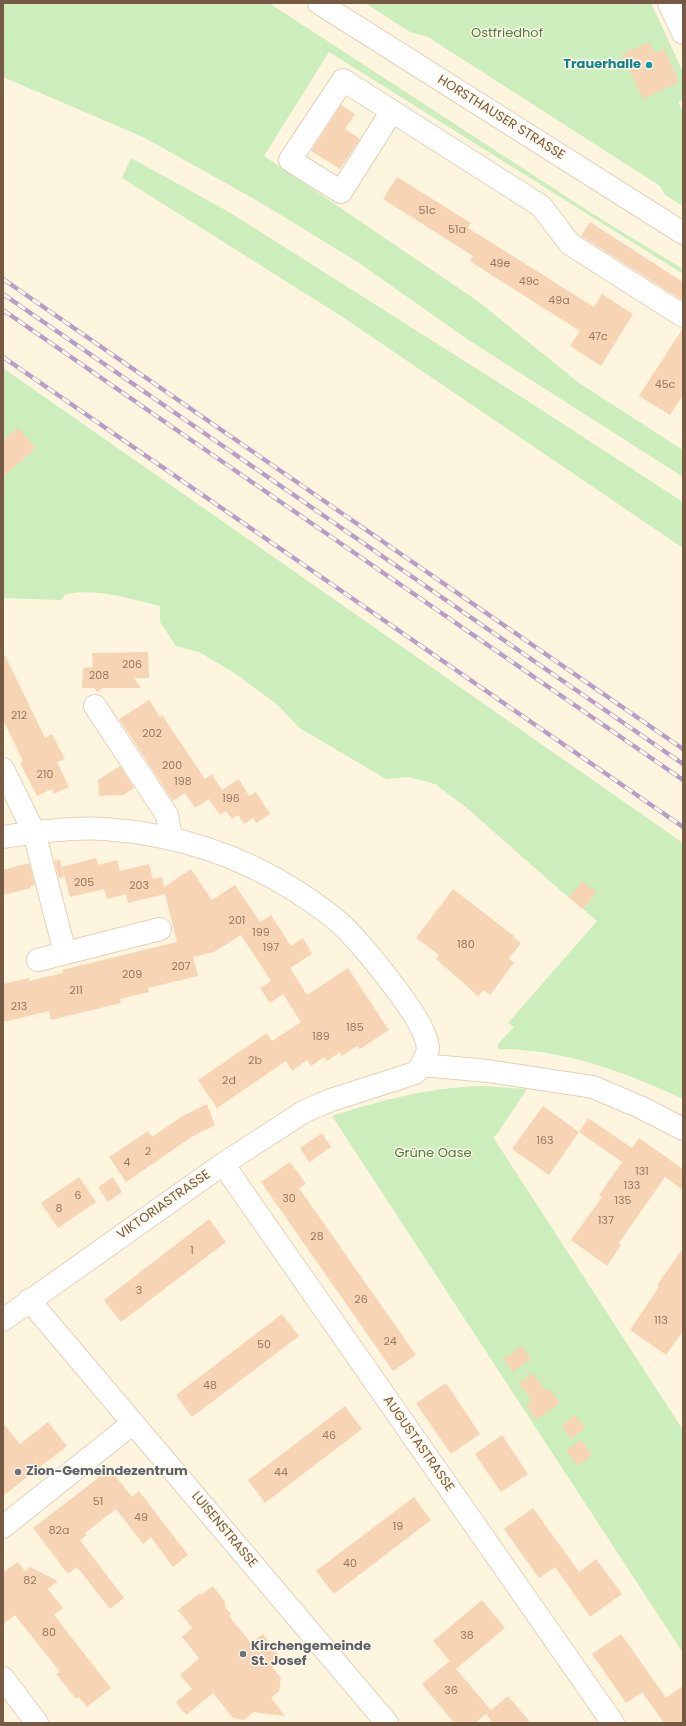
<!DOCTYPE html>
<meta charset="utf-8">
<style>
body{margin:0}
#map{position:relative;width:686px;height:1726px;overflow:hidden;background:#fef5df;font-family:Poppins,sans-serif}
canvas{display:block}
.frame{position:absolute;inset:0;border:4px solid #775a44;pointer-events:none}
</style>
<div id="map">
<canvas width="686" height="1726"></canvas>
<div class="frame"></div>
</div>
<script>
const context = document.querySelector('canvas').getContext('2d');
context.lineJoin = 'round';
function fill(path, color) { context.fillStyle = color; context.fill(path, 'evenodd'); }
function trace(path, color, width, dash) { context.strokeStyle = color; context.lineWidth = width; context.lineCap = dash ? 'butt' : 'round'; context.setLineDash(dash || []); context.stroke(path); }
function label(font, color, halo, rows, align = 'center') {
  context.font = font + ' Poppins,sans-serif'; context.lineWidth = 3; context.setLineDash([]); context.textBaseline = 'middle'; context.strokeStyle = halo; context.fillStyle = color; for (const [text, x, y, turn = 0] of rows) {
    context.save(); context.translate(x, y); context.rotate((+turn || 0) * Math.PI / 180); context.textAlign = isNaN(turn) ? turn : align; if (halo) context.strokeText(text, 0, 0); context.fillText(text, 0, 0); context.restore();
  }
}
fill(new Path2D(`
 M 3,3 L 269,3 L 593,214 L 683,269 L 683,274 L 329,52 L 264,156 L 479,302 L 579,383 L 683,450 L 683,477 L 467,339 L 359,263 L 258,201 L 143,137 L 3,77 Z
 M 365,3 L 651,3 L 683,72 L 683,100 L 678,102 L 683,112 L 683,206 L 665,195 L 660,186 L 428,37 L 410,32 Z
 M 131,158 L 229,212 L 534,405 L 683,502 L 683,548 L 341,316 L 122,178 Z
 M 3,368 L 683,843 L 683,1099 C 625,1072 564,1049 498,1049 L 498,1044 L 514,1027 L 508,1023 L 597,921 L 583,909 L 596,892 L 582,882 L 569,898 L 468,809 L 435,784 L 409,777 L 386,779 L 298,727 L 279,706 L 233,672 L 199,652 L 176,646 L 160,622 L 160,606 C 131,599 96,588 66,594 L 61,600 L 3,598 Z
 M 482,1086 L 527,1089 L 497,1134 L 493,1137 L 683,1430 L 683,1653 L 332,1116 C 385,1099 427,1088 482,1086 Z`), '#ccedbc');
fill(new Path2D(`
 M 649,42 L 655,53 L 664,49 L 679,82 L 643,99 L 622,54 Z
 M 341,105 L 355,114 L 345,129 L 360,139 L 340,169 L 311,151 Z
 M 397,177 L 471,223 L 468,228 L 594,307 L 602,294 L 633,314 L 601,366 L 570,346 L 580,331 L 485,271 L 470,261 L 473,256 L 383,199 Z
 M 590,222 L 683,282 L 683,301 L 581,236 Z
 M 683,328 L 683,395 L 670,415 L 639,396 Z
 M 18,428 L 36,448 L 3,477 L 3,440 Z
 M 3,651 L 45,738 L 52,734 L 65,759 L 57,762 L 69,787 L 54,794 L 52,789 L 37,796 L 20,763 L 23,761 L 3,720 Z
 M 148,652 L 149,678 L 134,678 L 141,688 L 103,688 L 97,692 L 94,688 L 82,688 L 83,668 L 93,667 L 92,653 Z
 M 149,700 L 160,717 L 162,715 L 205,779 L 212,774 L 222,790 L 239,779 L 249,796 L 256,792 L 270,814 L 256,823 L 253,818 L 244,824 L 238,815 L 232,819 L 226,811 L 220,815 L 209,799 L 195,808 L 185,793 L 173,801 L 119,719 Z
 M 120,766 L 134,788 L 123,795 L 99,796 L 98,780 Z
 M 96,858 L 98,865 L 117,860 L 120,871 L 149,864 L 153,879 L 162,877 L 164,887 L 191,869 L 212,900 L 235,885 L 260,922 L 271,915 L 291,946 L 303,938 L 312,954 L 290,968 L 307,995 L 348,968 L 389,1030 L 360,1049 L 357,1046 L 342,1056 L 340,1052 L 327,1061 L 324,1057 L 311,1066 L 307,1060 L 292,1071 L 286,1061 L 217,1108 L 198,1080 L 267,1033 L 272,1041 L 301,1022 L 283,994 L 270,1003 L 260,988 L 271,981 L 241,935 L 214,952 L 193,957 L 198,976 L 148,988 L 149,992 L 120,999 L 121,1003 L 51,1020 L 49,1011 L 3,1022 L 3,984 L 29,978 L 29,981 L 63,973 L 62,970 L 177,942 L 165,894 L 128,903 L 126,894 L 107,899 L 104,889 L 70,897 L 62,867 Z
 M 60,860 L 64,877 L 59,878 L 54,861 Z
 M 29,863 L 35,885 L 30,886 L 31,888 L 3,895 L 3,870 Z
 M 582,881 L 597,892 L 583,909 L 569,898 Z
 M 453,889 L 514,936 L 513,937 L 521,943 L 509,958 L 514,963 L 490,995 L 484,990 L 478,996 L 436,959 L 439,955 L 416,938 Z
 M 207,1104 L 215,1125 L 193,1136 L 126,1182 L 109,1157 L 148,1131 L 152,1137 L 181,1117 Z
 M 543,1106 L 579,1132 L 588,1118 L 632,1148 L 639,1138 L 683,1169 L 683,1190 L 665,1177 L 619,1243 L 621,1245 L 607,1266 L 571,1240 L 602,1197 L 599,1195 L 622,1162 L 579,1132 L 549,1175 L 512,1149 Z
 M 322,1133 L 331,1147 L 309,1162 L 300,1148 Z
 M 290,1162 L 306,1184 L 299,1188 L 416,1355 L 393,1371 L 261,1182 Z
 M 79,1177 L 96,1202 L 58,1228 L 41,1203 Z
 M 113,1177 L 122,1192 L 108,1202 L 98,1187 Z
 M 209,1219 L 226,1242 L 121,1322 L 104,1300 Z
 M 683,1248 L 683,1331 L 666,1355 L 630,1330 L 659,1287 L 657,1285 Z
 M 282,1314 L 299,1336 L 192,1417 L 176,1395 Z
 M 522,1346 L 531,1359 L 513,1372 L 503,1359 Z
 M 532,1373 L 546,1391 L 549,1389 L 560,1403 L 536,1420 L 526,1405 L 532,1401 L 519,1383 Z
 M 446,1383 L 480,1434 L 451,1454 L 416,1403 Z
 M 345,1406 L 362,1429 L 265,1503 L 248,1480 Z
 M 575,1415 L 585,1428 L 571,1439 L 561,1426 Z
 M 48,1422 L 67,1446 L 3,1496 L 3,1423 L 20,1444 Z
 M 502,1435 L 528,1474 L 501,1492 L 475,1454 Z
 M 581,1440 L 592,1455 L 578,1466 L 566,1451 Z
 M 110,1469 L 132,1497 L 139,1491 L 188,1555 L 173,1567 L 151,1537 L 143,1544 L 116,1509 L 85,1533 L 87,1535 L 80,1540 L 124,1598 L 110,1609 L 77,1567 L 68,1574 L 33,1528 Z
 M 414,1497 L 431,1520 L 334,1594 L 316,1571 Z
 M 533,1508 L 579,1572 L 596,1559 L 622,1594 L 590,1617 L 555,1567 L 539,1578 L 504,1529 Z
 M 18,1562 L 25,1571 L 30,1567 L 58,1581 L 48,1589 L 63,1608 L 54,1615 L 111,1688 L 87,1707 L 79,1697 L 76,1699 L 56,1674 L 60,1672 L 15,1615 L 3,1624 L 3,1572 Z
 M 213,1586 L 225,1602 L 225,1607 L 231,1614 L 229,1616 L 251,1643 L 263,1634 L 282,1660 L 272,1667 L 281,1678 L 279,1691 L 271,1698 L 285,1716 L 253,1712 L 244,1720 L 233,1718 L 213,1693 L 186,1715 L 176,1702 L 192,1689 L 180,1675 L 199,1658 L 182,1637 L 192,1628 L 178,1610 L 200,1593 L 201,1595 Z
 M 482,1600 L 505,1628 L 456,1669 L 491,1710 L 475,1723 L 454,1723 L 422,1684 L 450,1661 L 433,1641 Z
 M 621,1634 L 666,1698 L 683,1686 L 683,1723 L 664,1723 L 642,1692 L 626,1703 L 592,1654 Z
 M 508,1696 L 531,1723 L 493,1723 L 486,1714 Z`), '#f6d4b4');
const minor = new Path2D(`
 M 319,3 L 683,233
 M 669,3 L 683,33
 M 392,111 L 341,192 L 290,160 L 343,80 L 541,206 L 570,244 L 683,316
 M 95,706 L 167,815 L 171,838
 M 3,769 L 34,832 L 65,953
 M 3,837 C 34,832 75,827 105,829 C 174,834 238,854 296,891 C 312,902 330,913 344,927 C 362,945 378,965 393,985 C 405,1001 426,1028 428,1048 C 428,1053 423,1060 422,1065 L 488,1071 L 593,1087 L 640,1107 L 683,1129
 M 38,960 L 160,929
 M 223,1164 L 613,1723
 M 29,1300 L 387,1723
 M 3,1320 L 223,1164 L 305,1111 L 331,1100 L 415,1073 L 422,1065
 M 3,1527 L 133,1423
 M 3,1678 L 37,1723`);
trace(minor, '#e3d1ba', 24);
trace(minor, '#fff', 22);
const rail = new Path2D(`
 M 3,279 L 683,749
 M 3,294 L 683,764
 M 3,310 L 683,780
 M 3,357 L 683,827`);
trace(rail, '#b89dc8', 4.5);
trace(rail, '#fff8e7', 3, [9]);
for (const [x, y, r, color] of [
 [649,65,4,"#0f9aa8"],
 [18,1472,4,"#6b7280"],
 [243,1654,4,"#6b7280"]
]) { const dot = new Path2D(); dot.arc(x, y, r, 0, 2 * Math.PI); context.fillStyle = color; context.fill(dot); trace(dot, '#fff8e7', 1.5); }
label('11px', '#977860', null, [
 ["51c",427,211],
 ["51a",457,230],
 ["49e",500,264],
 ["49c",529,282],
 ["49a",559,301],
 ["47c",598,337],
 ["45c",665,385],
 ["206",132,665],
 ["208",99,676],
 ["212",19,716],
 ["202",152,734],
 ["200",172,766],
 ["210",45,775],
 ["198",183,782],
 ["196",231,799],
 ["205",84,883],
 ["203",139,886],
 ["201",237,921],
 ["199",261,933],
 ["180",466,945],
 ["197",271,948],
 ["207",181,967],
 ["209",132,975],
 ["211",76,991],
 ["213",19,1007],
 ["185",355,1028],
 ["189",321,1037],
 ["2b",255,1061],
 ["2d",229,1081],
 ["163",545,1141],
 ["2",148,1152],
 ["4",127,1163],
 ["131",642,1172],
 ["133",632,1186],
 ["6",78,1196],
 ["30",289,1199],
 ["135",623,1201],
 ["8",59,1209],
 ["137",606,1221],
 ["28",317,1237],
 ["1",192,1251],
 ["3",139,1291],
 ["26",361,1300],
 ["113",661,1321],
 ["24",390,1342],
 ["50",264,1345],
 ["48",210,1386],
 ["46",329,1436],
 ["44",281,1473],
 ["51",98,1502],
 ["49",141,1518],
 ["19",398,1527],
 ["82a",59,1531],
 ["40",350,1564],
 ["82",30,1581],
 ["80",49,1633],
 ["38",467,1636],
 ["36",451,1691]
]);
label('13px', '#4a7e3b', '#fff8e7', [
 ["Ostfriedhof",507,34],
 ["Grüne Oase",433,1154]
]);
label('bold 13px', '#0d838f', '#fff8e7', [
 ["Trauerhalle",641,65]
], 'right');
label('13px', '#775a44', '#fff8e7', [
 ["HORSTHAUSER STRASSE",501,118,32],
 ["VIKTORIASTRASSE",164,1205,-35],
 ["AUGUSTASTRASSE",418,1444,55],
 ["LUISENSTRASSE",224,1530,50]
]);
label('bold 13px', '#5b616d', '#fff8e7', [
 ["Zion-Gemeindezentrum",26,1472],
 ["Kirchengemeinde",251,1647],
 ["St. Josef",251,1662]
], 'left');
</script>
